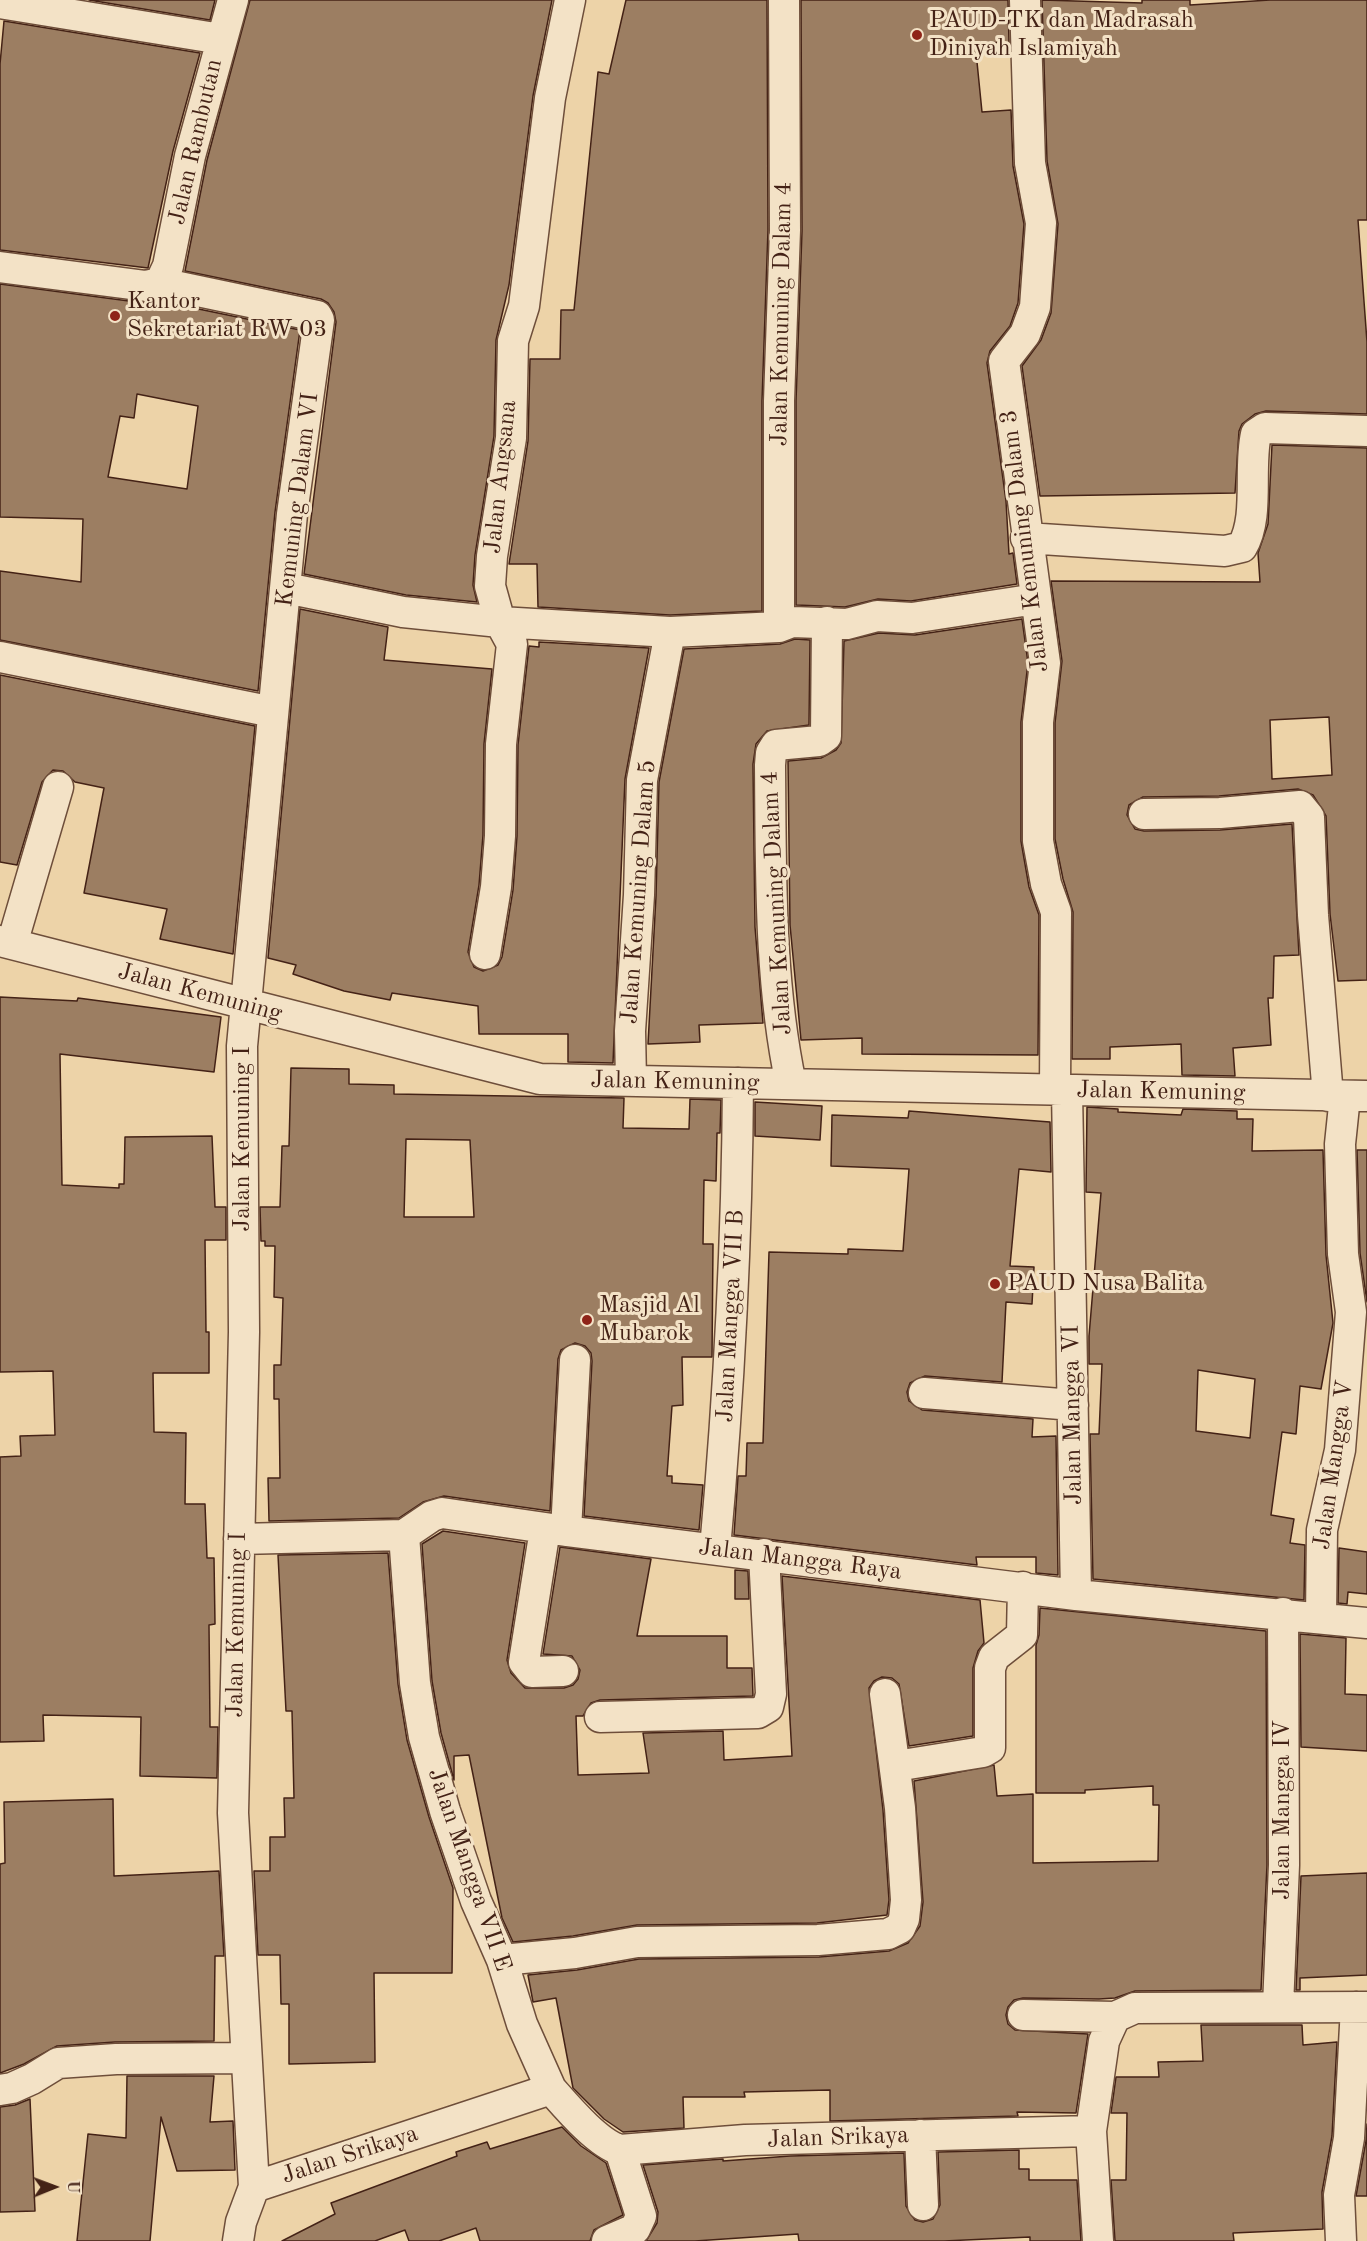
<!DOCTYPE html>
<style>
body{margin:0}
#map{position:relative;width:1367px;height:2241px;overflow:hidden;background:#edd3a8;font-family:"Old Standard TT",serif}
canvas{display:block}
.north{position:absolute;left:24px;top:2157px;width:60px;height:60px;-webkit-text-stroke:4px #f3e2c6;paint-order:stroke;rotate:89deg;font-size:16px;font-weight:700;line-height:24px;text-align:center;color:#442216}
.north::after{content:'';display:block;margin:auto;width:21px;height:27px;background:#442216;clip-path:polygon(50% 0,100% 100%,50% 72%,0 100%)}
</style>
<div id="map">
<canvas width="1367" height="2241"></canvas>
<div class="north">U</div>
</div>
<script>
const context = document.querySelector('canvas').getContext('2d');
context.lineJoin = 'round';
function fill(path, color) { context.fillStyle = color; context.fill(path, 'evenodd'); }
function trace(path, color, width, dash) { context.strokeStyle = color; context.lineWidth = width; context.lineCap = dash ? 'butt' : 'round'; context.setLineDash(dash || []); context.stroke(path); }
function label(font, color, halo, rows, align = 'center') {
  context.font = font + ' "Old Standard TT",serif'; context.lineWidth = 6; context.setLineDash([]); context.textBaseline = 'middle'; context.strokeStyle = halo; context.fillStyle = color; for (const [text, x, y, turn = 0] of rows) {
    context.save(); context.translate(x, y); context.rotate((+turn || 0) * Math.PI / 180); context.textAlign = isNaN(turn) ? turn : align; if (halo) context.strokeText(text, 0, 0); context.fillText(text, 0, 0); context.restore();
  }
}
const building = new Path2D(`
 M 89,0 L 215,0 L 210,20 Z
 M 250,0 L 552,0 L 533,96 L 509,285 L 496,340 L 494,436 L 475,555 L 473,585 L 477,602 L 406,595 L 304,574 L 336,322 L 334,312 L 328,303 L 321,299 L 185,271 L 207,160 Z
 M 626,0 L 767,0 L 768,230 L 762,401 L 762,611 L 670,615 L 538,607 L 537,564 L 509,564 L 528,441 L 530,359 L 560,359 L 561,310 L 574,310 L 598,72 L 609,74 Z
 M 801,0 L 1008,0 L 1009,43 L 975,42 L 982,112 L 1011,110 L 1013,166 L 1024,224 L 1018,303 L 1010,326 L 990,351 L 987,363 L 1006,501 L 1009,554 L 1013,553 L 1017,584 L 911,601 L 878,599 L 845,607 L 796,605 L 796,401 L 802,231 Z
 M 1042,0 L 1142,3 L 1142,0 L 1190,0 L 1190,5 L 1270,0 L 1367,0 L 1367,220 L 1358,220 L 1367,342 L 1367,414 L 1266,411 L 1255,414 L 1242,424 L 1239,431 L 1235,493 L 1040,496 L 1022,366 L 1041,340 L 1051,313 L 1058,224 L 1047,161 Z
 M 4,21 L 200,53 L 173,151 L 148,268 L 0,250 L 0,64 Z
 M 0,284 L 144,303 L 160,301 L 300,330 L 275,512 L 258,691 L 0,640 L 0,571 L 81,582 L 83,519 L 0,517 ZM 137,394 L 198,406 L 187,489 L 108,477 L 120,416 L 134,418 Z
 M 1272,445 L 1367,448 L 1367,980 L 1338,981 L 1330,914 L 1326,816 L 1313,795 L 1298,789 L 1219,796 L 1143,797 L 1129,805 L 1127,815 L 1135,829 L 1144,831 L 1220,830 L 1292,824 L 1299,955 L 1274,956 L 1273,998 L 1268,998 L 1271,1045 L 1233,1048 L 1235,1076 L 1182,1075 L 1181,1044 L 1110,1047 L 1110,1059 L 1072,1059 L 1073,912 L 1063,879 L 1055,839 L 1055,723 L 1062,661 L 1051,581 L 1260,582 L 1258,553 L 1268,524 ZM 1329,717 L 1332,775 L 1272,779 L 1270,720 Z
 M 300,609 L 388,627 L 384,660 L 492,669 L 484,744 L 483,835 L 479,885 L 468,952 L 474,967 L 483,971 L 498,965 L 502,957 L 513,890 L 517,836 L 518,745 L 529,646 L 539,647 L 539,642 L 649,648 L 625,779 L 613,1063 L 568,1062 L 568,1034 L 479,1034 L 478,1006 L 392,993 L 390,1000 L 344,991 L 293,974 L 296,965 L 268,958 Z
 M 1022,619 L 1028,663 L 1021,722 L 1021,841 L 1029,887 L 1039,915 L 1038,1055 L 862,1054 L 862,1038 L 801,1040 L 790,925 L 788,761 L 821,758 L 836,750 L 841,743 L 844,641 L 879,633 L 915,635 Z
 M 795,639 L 810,640 L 809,725 L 767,731 L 756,744 L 753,764 L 755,927 L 763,1023 L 699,1025 L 700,1042 L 648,1044 L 656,896 L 659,782 L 684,649 L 780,644 Z
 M 0,675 L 255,726 L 233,954 L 160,939 L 167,909 L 84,893 L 104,788 L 75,782 L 63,771 L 53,770 L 42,782 L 17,865 L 0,862 Z
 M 0,997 L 77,1001 L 78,998 L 221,1017 L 214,1072 L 60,1054 L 62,1185 L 119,1188 L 119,1184 L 124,1184 L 125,1137 L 212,1136 L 215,1207 L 226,1207 L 226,1240 L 205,1240 L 206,1332 L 209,1332 L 209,1373 L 153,1373 L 154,1432 L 186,1433 L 185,1504 L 205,1504 L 207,1558 L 214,1558 L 215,1624 L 209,1625 L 210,1727 L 218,1727 L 217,1778 L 140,1776 L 141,1717 L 43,1715 L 44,1741 L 0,1742 L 0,1457 L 21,1456 L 20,1436 L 55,1435 L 53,1371 L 0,1372 Z
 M 291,1068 L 349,1069 L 349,1084 L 394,1085 L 394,1094 L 624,1098 L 623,1128 L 689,1129 L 690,1099 L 721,1100 L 720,1133 L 717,1133 L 716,1181 L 704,1180 L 703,1244 L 713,1244 L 712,1357 L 682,1357 L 683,1405 L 672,1406 L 667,1476 L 672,1476 L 672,1483 L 703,1485 L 699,1530 L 584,1516 L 592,1361 L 591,1353 L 585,1346 L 575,1343 L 561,1350 L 558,1359 L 550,1511 L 444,1496 L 423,1502 L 399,1518 L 269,1521 L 268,1478 L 280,1478 L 279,1399 L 274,1399 L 274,1365 L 281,1365 L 283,1298 L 274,1297 L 275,1246 L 265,1246 L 265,1241 L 261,1241 L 260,1207 L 280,1207 L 282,1146 L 289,1146 ZM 406,1139 L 470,1140 L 474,1217 L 404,1217 Z
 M 755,1102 L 822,1106 L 820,1140 L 755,1136 Z
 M 1087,1107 L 1118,1109 L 1118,1112 L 1181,1115 L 1183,1109 L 1237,1111 L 1237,1119 L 1253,1119 L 1252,1151 L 1323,1150 L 1326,1255 L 1333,1323 L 1321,1389 L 1300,1386 L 1296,1434 L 1282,1432 L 1271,1515 L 1294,1519 L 1290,1543 L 1305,1545 L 1304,1600 L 1093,1579 L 1090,1434 L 1099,1434 L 1102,1364 L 1089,1364 L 1089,1336 L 1101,1193 L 1086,1192 ZM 1198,1370 L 1255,1379 L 1250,1438 L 1196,1431 Z
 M 909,1111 L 1050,1122 L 1051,1172 L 1019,1169 L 1010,1266 L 1034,1267 L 1032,1304 L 1006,1302 L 1002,1382 L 925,1376 L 910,1383 L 907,1392 L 909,1401 L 922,1410 L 1033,1419 L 1032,1437 L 1056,1436 L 1058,1575 L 1036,1573 L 1036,1557 L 976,1557 L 977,1565 L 734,1535 L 738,1476 L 746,1476 L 747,1443 L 763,1443 L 769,1252 L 848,1254 L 848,1249 L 903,1251 L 909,1169 L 831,1166 L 832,1115 L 908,1118 Z
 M 1357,1150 L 1367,1150 L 1367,1302 L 1360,1253 Z
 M 443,1531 L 525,1543 L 507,1660 L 511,1673 L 525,1688 L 564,1688 L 573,1685 L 578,1679 L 580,1670 L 572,1656 L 543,1654 L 560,1547 L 651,1559 L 637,1636 L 727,1636 L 727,1668 L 752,1668 L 753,1696 L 600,1700 L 591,1703 L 583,1716 L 576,1716 L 578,1775 L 649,1773 L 643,1733 L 723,1731 L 724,1760 L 792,1756 L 782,1576 L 980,1600 L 984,1643 L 978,1651 L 973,1668 L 973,1736 L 909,1746 L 899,1684 L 892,1678 L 882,1677 L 874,1681 L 869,1688 L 883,1810 L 889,1900 L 887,1915 L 817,1923 L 637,1925 L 573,1936 L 513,1942 L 502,1918 L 469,1755 L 454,1756 L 454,1780 L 441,1733 L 432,1681 L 422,1544 Z
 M 1339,1548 L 1367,1552 L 1367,1594 L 1348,1592 L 1347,1604 L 1338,1603 Z
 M 388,1553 L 398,1684 L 407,1740 L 429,1817 L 453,1888 L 452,1973 L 374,1973 L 375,2062 L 289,2064 L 289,2004 L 281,2004 L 280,1955 L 258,1955 L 254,1871 L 270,1871 L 270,1837 L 285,1837 L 284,1798 L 294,1798 L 292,1711 L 286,1711 L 278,1555 Z
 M 735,1570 L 748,1571 L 749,1599 L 735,1599 Z
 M 1040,1608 L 1266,1631 L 1267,1865 L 1261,1990 L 1135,1991 L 1115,1998 L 1099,1999 L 1023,1998 L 1014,2000 L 1008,2007 L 1006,2015 L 1008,2024 L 1015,2030 L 1088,2034 L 1076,2113 L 1017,2112 L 1018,2116 L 830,2121 L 830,2090 L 744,2092 L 745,2097 L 683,2097 L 684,2128 L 623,2132 L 604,2119 L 573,2088 L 556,1998 L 533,2002 L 528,1975 L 577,1970 L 639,1959 L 819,1957 L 889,1951 L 908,1943 L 920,1926 L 923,1902 L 914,1781 L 994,1765 L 997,1796 L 1033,1794 L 1033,1863 L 1158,1861 L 1159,1805 L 1153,1805 L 1153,1786 L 1085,1790 L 1085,1793 L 1036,1793 L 1036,1645 L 1039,1635 Z
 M 1300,1634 L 1346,1638 L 1345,1694 L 1367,1695 L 1367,1751 L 1301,1747 Z
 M 113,1799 L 114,1876 L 219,1871 L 224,1956 L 215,1956 L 214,2041 L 115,2042 L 57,2046 L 24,2064 L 0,2073 L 0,1864 L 5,1863 L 4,1802 Z
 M 1367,1873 L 1367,1975 L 1300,1978 L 1300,1990 L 1296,1990 L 1301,1876 Z
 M 1201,2025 L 1302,2025 L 1303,2045 L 1337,2042 L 1332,2136 L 1322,2192 L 1323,2229 L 1233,2233 L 1234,2241 L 1115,2241 L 1111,2180 L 1126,2180 L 1127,2113 L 1111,2113 L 1116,2077 L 1159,2077 L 1158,2062 L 1203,2061 Z
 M 127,2076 L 214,2076 L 210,2122 L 233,2121 L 235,2170 L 177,2171 L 161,2117 L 150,2241 L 77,2241 L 88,2134 L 126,2138 Z
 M 30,2099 L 35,2211 L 0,2212 L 0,2107 L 15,2105 Z
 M 1367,2124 L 1367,2196 L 1356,2196 L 1366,2141 Z
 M 562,2127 L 581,2146 L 606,2163 L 623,2215 L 594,2230 L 590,2241 L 480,2241 L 476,2228 L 439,2241 L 409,2241 L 405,2230 L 375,2241 L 282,2241 L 335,2214 L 331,2203 L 457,2156 L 456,2152 L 487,2142 L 490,2149 Z
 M 1019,2150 L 1019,2169 L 1029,2169 L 1029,2180 L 1077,2180 L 1081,2241 L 1030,2241 L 1030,2237 L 944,2241 L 799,2241 L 798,2234 L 695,2241 L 646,2241 L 657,2223 L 658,2212 L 643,2165 L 723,2159 L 723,2161 L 790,2156 L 904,2153 L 906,2206 L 915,2220 L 923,2222 L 933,2219 L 940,2205 L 938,2152 Z`);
fill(building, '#9c7e62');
trace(building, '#442216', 1.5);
const minor = new Path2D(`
 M 1025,0 L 1030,163 L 1041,223 L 1035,307 L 1025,334 L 1004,361 L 1045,663 L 1038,722 L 1038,841 L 1046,884 L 1056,912 L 1055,1090
 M 0,3 L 221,39
 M 0,267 L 146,286 L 160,283 L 317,316 L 319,320 L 292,514 L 242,1046 L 244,1332 L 233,1813 L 254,2187 L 241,2222 L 238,2241
 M 160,283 L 168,266 L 190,156 L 233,0
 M 1026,538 L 1225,551 L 1242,547 C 1260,517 1248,469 1256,434 L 1265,428 L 1367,431
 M 286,588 L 403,612 L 500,622 L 670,632 L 779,627 L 792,622 L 847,624 L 877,616 L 912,618 L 1036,599
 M 779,627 L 779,401 L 785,230 L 784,0
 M 0,657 L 273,712
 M 1144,814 L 1220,813 L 1300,806 L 1309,817 L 1313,915 L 1328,1096
 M 0,941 L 540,1079 L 1367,1096
 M 12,944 L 58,787
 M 485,954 L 496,887 L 500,836 L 501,744 L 512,644 L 500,622 L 490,586 L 492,556 L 511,438 L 513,341 L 524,306 L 550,98 L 570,0
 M 631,1081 L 630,1031 L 639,895 L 642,780 L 670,632
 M 791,1084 C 769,981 771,871 770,765 L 771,753 L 776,745 L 819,741 L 826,736 L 827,622
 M 1067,1091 L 1076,1595
 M 924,1393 L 1073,1405
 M 545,1529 L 524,1662 L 532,1672 L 563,1671
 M 566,1531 L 575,1360
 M 404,1535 L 415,1683 L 424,1737 L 445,1811 L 476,1901 L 502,1960 L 522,2024 L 551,2089
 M 239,1539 L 404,1535 L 432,1516 L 442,1513 L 566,1531 L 1076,1595 L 1367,1623
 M 715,1549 C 729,1394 737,1238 738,1083
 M 1321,1618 L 1322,1530 L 1340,1450 L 1351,1312 L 1343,1254 L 1340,1144 L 1345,1096
 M 600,1717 L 758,1713 L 768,1707 L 771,1694 L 764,1554
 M 896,1766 L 983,1752 L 990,1748 L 990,1668 L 994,1657 L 1022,1635 L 1023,1587
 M 502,1960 L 575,1953 L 637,1942 L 818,1940 L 888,1934 L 900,1928 L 904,1919 L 906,1900 L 900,1808 L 885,1694
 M 1278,2006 L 1284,1865 L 1283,1613
 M 1023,2015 L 1115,2017
 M 0,2090 L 12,2088 L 32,2079 L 58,2063 L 116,2059 L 246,2058
 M 1091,2131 L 1098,2241
 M 920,2135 L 923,2205
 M 254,2187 L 551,2089 C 567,2107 597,2143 620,2150 L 745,2140 L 1091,2131 L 1104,2041 L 1115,2017 L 1135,2008 L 1367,2007
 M 607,2241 L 635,2229 L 641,2216 L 620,2150
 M 1341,2241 L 1339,2195 L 1349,2138 L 1356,2007`);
trace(minor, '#6e4e3a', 33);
trace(minor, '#f3e2c6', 30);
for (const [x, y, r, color] of [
 [917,35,6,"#8f2418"],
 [115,316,6,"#8f2418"],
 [995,1284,6,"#8f2418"],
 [587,1320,6,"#8f2418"]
]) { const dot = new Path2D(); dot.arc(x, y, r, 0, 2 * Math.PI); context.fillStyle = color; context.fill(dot); trace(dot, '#f3e2c6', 2); }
label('24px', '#442216', '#f3e2c6', [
 ["PAUD-TK dan Madrasah",929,21],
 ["Diniyah Islamiyah",929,49],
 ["Kantor",127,302],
 ["Sekretariat RW 03",127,330],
 ["PAUD Nusa Balita",1007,1284],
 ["Masjid Al",599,1306],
 ["Mubarok",599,1334]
], 'left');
label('24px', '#442216', '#f3e2c6', [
 ["Jalan Rambutan",196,142,-77],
 ["Jalan Kemuning Dalam 4",782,314,-89],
 ["Jalan Angsana",501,477,-84],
 ["Kemuning Dalam VI",298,500,-83],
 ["Jalan Kemuning Dalam 3",1025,541,-97],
 ["Jalan Kemuning Dalam 5",639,892,-86],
 ["Jalan Kemuning Dalam 4",777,903,-93],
 ["Jalan Kemuning",200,993,15],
 ["Jalan Kemuning",675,1082,1],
 ["Jalan Kemuning",1161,1092,1],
 ["Jalan Kemuning I",243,1139,-90],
 ["Jalan Mangga VII B",731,1316,-87],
 ["Jalan Mangga VI",1073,1415,-91],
 ["Jalan Mangga V",1334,1465,-82],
 ["Jalan Mangga Raya",800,1560,7],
 ["Jalan Kemuning I",237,1625,-89],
 ["Jalan Mangga IV",1283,1810,-90],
 ["Jalan Mangga VII E",469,1870,71],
 ["Jalan Srikaya",838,2138,-2],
 ["Jalan Srikaya",350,2155,-18]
]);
</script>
